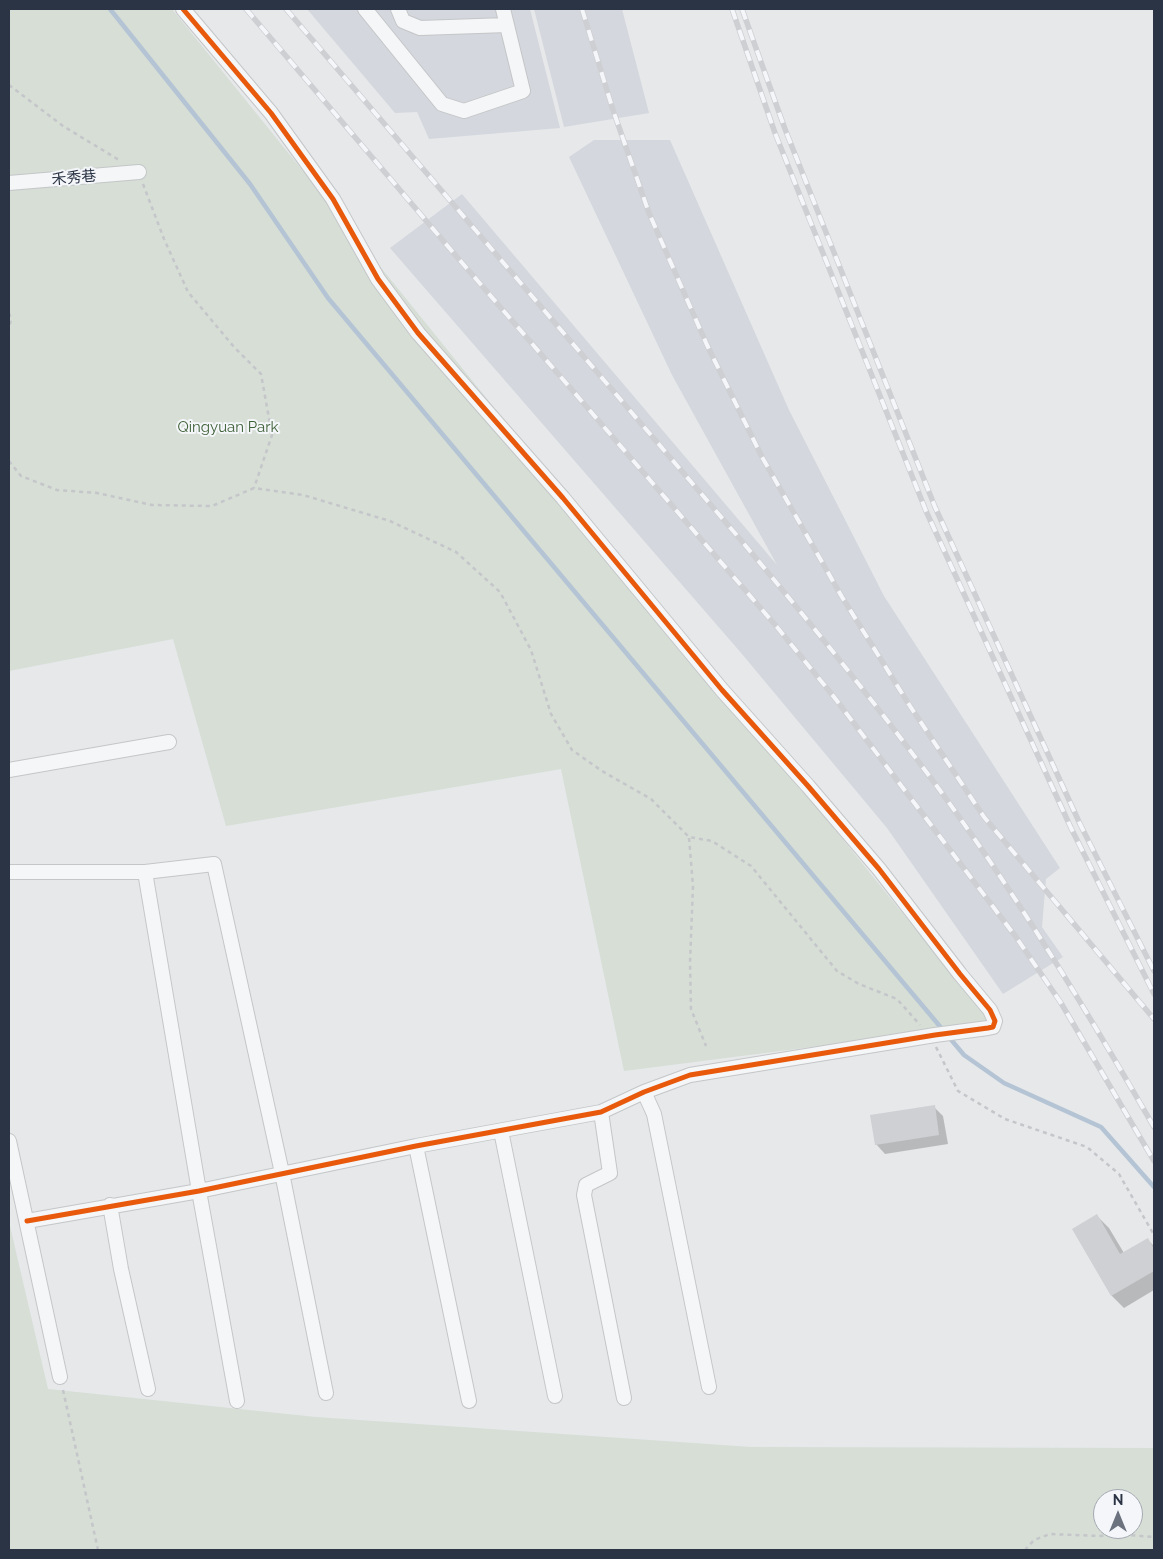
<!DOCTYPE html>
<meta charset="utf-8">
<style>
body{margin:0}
#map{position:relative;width:1163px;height:1559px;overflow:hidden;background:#e6e8ea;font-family:Raleway,sans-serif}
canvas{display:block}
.frame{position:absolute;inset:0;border:10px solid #2b3445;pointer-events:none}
.north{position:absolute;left:1093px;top:1489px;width:50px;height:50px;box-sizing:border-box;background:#f4f6f9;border:1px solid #a4a8b1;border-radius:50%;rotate:0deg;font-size:14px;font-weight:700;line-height:20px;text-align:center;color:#2b3445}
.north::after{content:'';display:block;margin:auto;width:18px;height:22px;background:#6c737f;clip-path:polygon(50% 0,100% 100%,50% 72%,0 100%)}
</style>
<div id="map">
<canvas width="1163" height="1559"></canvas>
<div class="frame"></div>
<div class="north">N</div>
</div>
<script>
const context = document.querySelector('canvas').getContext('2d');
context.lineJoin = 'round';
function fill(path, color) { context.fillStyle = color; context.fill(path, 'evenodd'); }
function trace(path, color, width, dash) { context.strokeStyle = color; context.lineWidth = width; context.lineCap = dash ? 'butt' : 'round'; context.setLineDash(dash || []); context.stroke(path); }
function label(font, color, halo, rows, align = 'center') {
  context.font = font + ' Raleway,"Noto Sans SC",sans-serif'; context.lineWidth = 4; context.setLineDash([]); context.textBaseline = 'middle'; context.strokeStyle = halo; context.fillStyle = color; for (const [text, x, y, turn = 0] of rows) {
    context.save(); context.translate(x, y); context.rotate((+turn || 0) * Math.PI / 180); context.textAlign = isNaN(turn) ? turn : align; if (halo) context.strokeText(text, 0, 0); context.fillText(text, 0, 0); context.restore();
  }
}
fill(new Path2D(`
 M 307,9 L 530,9 L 560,128 L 429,139 L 417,112 L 395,113 Z
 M 534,9 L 622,9 L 649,113 L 564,127 Z
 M 594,140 L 670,140 L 789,410 L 884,596 L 1060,868 L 1046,879 L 1042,927 L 1063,957 L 1003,994 L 887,828 L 742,654 L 390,248 L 462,194 L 777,565 L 672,375 L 569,157 Z`), '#d4d7dd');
fill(new Path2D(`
 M 9,9 L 172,9 L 992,1024 L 624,1071 L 561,769 L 226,826 L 173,639 L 9,671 Z
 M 9,1222 L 48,1389 L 316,1417 L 751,1447 L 1154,1448 L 1154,1550 L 9,1550 ZM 1103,1499 L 1133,1499 L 1133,1529 L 1103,1529 Z`), '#d6ded6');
fill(new Path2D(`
 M 934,1107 L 943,1116 L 948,1144 L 885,1154 L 876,1144 Z
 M 1097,1216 L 1109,1228 L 1124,1253 L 1148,1240 L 1154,1246 L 1154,1290 L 1124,1308 L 1112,1296 Z`), '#0003');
trace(new Path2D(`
 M 110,9 L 250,184 L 328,298 L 964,1055 L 1004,1083 L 1101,1127 L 1154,1187`), '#b4c4d5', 4.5);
fill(new Path2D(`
 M 935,1105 L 939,1135 L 875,1145 L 870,1115 Z
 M 1097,1214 L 1120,1254 L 1148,1238 L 1154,1249 L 1154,1271 L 1111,1296 L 1072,1229 Z`), '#ced0d3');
const minor = new Path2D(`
 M 365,9 L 442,104 L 464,111 L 523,91 L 503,9
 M 398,9 L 403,21 L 420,28 L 507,25
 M 9,183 L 139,172
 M 9,770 L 169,742
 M 9,872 L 145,872 L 214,864 L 282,1173 L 326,1393
 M 145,872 L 199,1191 L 237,1401
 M 644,1092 L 654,1114 L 709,1387
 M 601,1112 L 610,1173 L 586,1185 L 584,1195 L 624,1398
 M 501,1131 L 555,1396
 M 9,1141 L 60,1377
 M 416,1146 L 469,1401
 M 110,1205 L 121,1269 L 148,1389
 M 27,1221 L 199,1191 L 416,1146 L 601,1112 L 644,1092 L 690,1075 L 935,1035 L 988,1028 L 993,1027 L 995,1021 L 990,1010 L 960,974 L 879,869 L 808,786 L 722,690 L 563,498 L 418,333 L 378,279 L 333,199 L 271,113 L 183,9`);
trace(minor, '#c4c6c8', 16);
trace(new Path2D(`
 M 9,85 L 63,126 L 119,160
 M 143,184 L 164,239 L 188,292 L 234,347 L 261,374 L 272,435 L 254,488
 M 9,313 L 11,319 L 9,329
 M 9,461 L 21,476 L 57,490 L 97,493 L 152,505 L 212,506 L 254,488 L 303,495 L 390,521 L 456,552 L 500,592 L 531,650 L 551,714 L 572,750 L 602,771 L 651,799 L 689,837 L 712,841 L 751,866 L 837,971 L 859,984 L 897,999 L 920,1025
 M 689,838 L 693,886 L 690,962 L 691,1009 L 706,1046
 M 936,1047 L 958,1091 L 1005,1119 L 1087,1147 L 1119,1174 L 1154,1235
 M 63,1390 L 98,1550
 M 1025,1550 L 1034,1540 L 1050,1534 L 1099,1536 L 1128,1535 L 1154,1537`), '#c5c6ca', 2.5, [4, 4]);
trace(minor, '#f5f6f7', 14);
const rail = new Path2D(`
 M 246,9 L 451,250 L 777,627 L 834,697 L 1016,937 L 1061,1003 L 1154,1161
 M 286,9 L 734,532 C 805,616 874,701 939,789 C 1018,897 1087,1011 1154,1127
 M 582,9 L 613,110 L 649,213 L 707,345 L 762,457 L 842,597 L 908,703 L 984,817 L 1154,1019
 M 732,9 L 775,133 L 926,511 L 1071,828 L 1154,994
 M 742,9 L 785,129 L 935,507 L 1080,824 L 1154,971`);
trace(rail, '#cecfd2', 5.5);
trace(rail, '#f4f6f9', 4, [11]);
trace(new Path2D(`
 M 27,1221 L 199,1191 L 416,1146 L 601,1112 L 644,1092 L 690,1075 L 935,1035 L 988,1028 L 993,1027 L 995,1021 L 990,1010 L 960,974 L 879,869 L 808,786 L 722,690 L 563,498 L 418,333 L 378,279 L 333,199 L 271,113 L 183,9`), '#e8590c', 5);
label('15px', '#2b3445', '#f4f6f9', [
 ["禾秀巷",74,178,-5]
]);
label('15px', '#3f6138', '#f4f6f9', [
 ["Qingyuan Park",228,427]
]);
</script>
